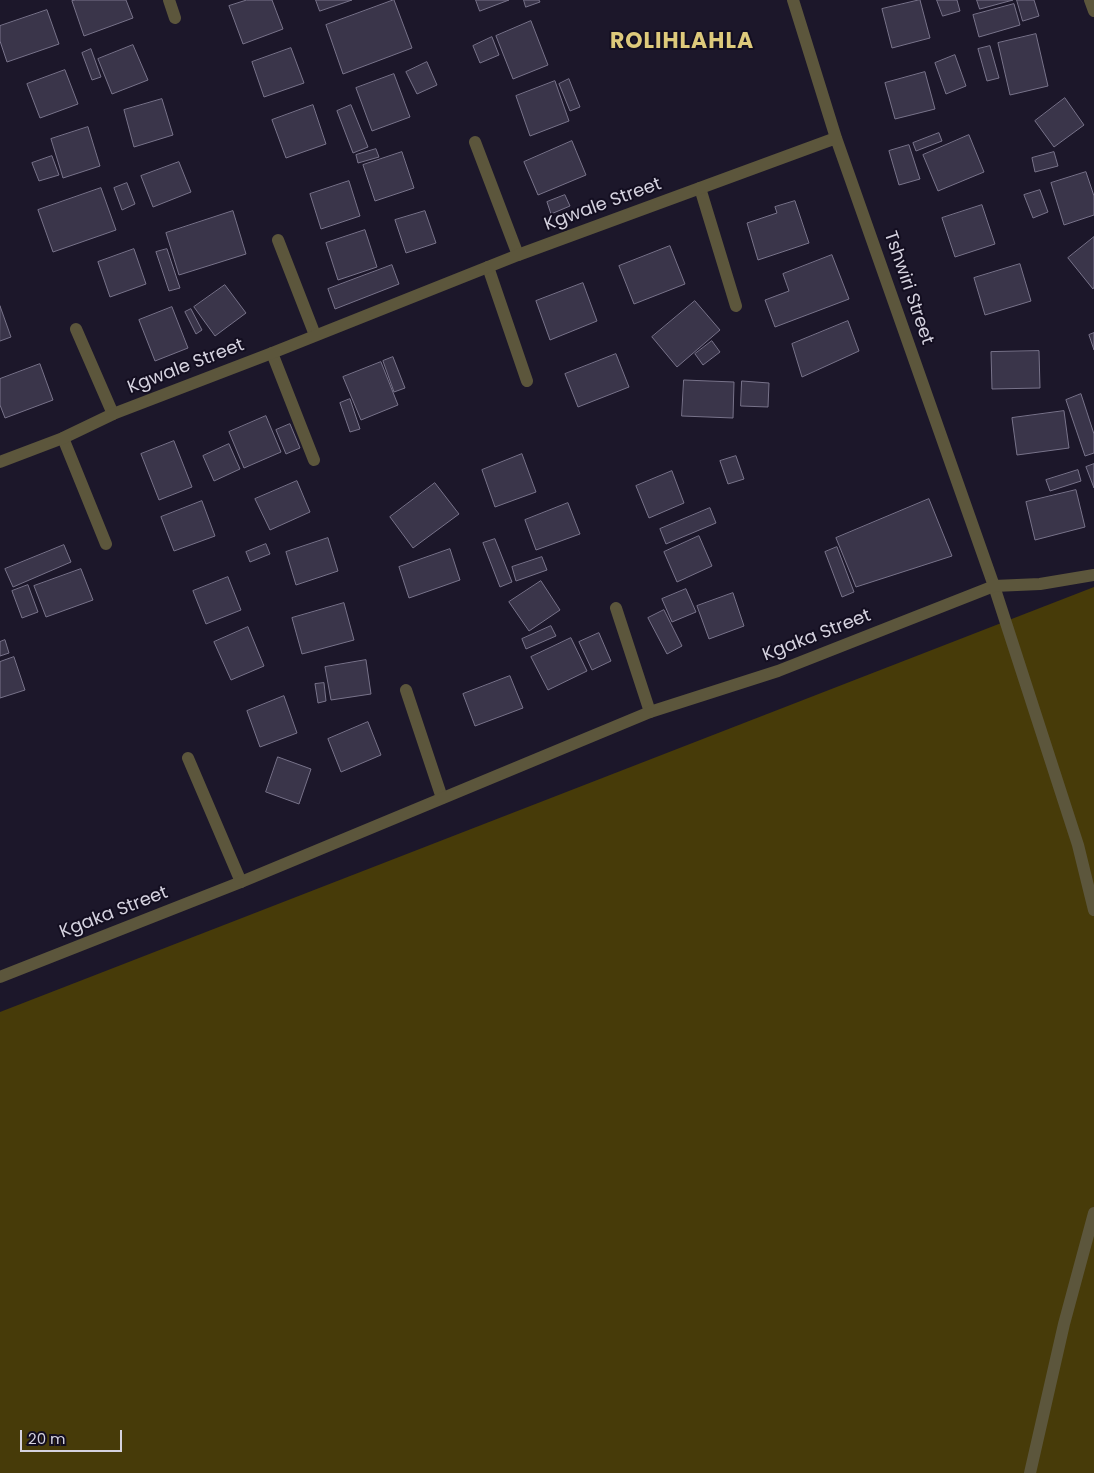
<!DOCTYPE html>
<style>
body{margin:0}
#map{position:relative;width:1094px;height:1473px;overflow:hidden;background:#1c172a;font-family:Poppins,sans-serif}
canvas{display:block}
.scale{position:absolute;left:20px;top:1430px;width:102px;height:22px;box-sizing:border-box;border:2px solid #d5d2df;border-top:0;padding-left:6px;font-size:15px;line-height:18px;white-space:nowrap;color:#d5d2df;-webkit-text-stroke:4px #130e20;paint-order:stroke}
</style>
<div id="map">
<canvas width="1094" height="1473"></canvas>
<div class="scale">20 m</div>
</div>
<script>
const context = document.querySelector('canvas').getContext('2d');
context.lineJoin = 'round';
function fill(path, color) { context.fillStyle = color; context.fill(path, 'evenodd'); }
function trace(path, color, width, dash) { context.strokeStyle = color; context.lineWidth = width; context.lineCap = dash ? 'butt' : 'round'; context.setLineDash(dash || []); context.stroke(path); }
function label(font, color, halo, rows, align = 'center') {
  context.font = font + ' Poppins,sans-serif'; context.lineWidth = 4; context.setLineDash([]); context.textBaseline = 'middle'; context.strokeStyle = halo; context.fillStyle = color; for (const [text, x, y, turn = 0] of rows) {
    context.save(); context.translate(x, y); context.rotate((+turn || 0) * Math.PI / 180); context.textAlign = isNaN(turn) ? turn : align; if (halo) context.strokeText(text, 0, 0); context.fillText(text, 0, 0); context.restore();
  }
}
fill(new Path2D(`
 M 1094,587 L 1094,1473 L 0,1473 L 0,1012 Z`), '#473b09');
const building = new Path2D(`
 M 76,0 L 126,0 L 133,18 L 84,36 L 72,1 Z
 M 247,0 L 272,0 L 283,29 L 243,44 L 229,6 Z
 M 316,0 L 352,0 L 320,11 Z
 M 394,0 L 412,48 L 343,74 L 326,25 Z
 M 476,0 L 509,0 L 480,11 Z
 M 524,0 L 539,0 L 540,2 L 526,7 Z
 M 920,0 L 930,38 L 892,48 L 882,9 Z
 M 937,0 L 957,0 L 960,11 L 943,16 Z
 M 977,0 L 1013,0 L 980,9 Z
 M 1017,0 L 1034,0 L 1039,16 L 1023,21 Z
 M 1014,4 L 1020,25 L 979,37 L 973,15 Z
 M 47,10 L 59,44 L 7,62 L 0,41 L 0,26 Z
 M 531,21 L 548,65 L 513,79 L 496,36 Z
 M 1036,34 L 1048,86 L 1010,95 L 998,43 Z
 M 492,37 L 499,55 L 480,63 L 473,46 Z
 M 133,45 L 148,80 L 112,94 L 98,59 Z
 M 990,46 L 999,78 L 987,81 L 978,49 Z
 M 291,48 L 304,83 L 264,97 L 252,62 Z
 M 91,49 L 101,77 L 92,80 L 82,53 Z
 M 955,55 L 966,86 L 946,94 L 935,63 Z
 M 427,62 L 437,85 L 417,94 L 406,72 Z
 M 65,70 L 78,104 L 40,118 L 27,84 Z
 M 925,72 L 935,109 L 895,119 L 885,83 Z
 M 394,74 L 410,117 L 372,131 L 356,88 Z
 M 569,79 L 580,107 L 570,111 L 559,84 Z
 M 555,81 L 569,121 L 530,136 L 516,96 Z
 M 1065,98 L 1084,125 L 1054,147 L 1035,121 Z
 M 162,99 L 173,135 L 134,147 L 124,110 Z
 M 313,105 L 326,144 L 286,158 L 272,120 Z
 M 351,105 L 368,147 L 353,153 L 337,111 Z
 M 88,127 L 100,166 L 63,178 L 51,139 Z
 M 939,133 L 942,141 L 916,151 L 913,143 Z
 M 969,135 L 984,172 L 938,191 L 923,155 Z
 M 572,141 L 586,175 L 538,195 L 524,162 Z
 M 909,145 L 920,179 L 899,185 L 889,151 Z
 M 376,149 L 379,157 L 358,163 L 356,155 Z
 M 402,152 L 414,188 L 375,201 L 363,165 Z
 M 1054,152 L 1058,166 L 1035,172 L 1032,158 Z
 M 52,156 L 59,175 L 39,181 L 32,163 Z
 M 179,162 L 191,192 L 153,207 L 141,176 Z
 M 1086,172 L 1094,196 L 1094,215 L 1064,225 L 1051,183 Z
 M 349,181 L 360,216 L 321,229 L 310,194 Z
 M 127,183 L 135,204 L 122,210 L 114,188 Z
 M 101,188 L 116,230 L 53,252 L 38,210 Z
 M 1040,190 L 1048,212 L 1033,218 L 1024,195 Z
 M 565,195 L 570,206 L 551,214 L 547,202 Z
 M 795,201 L 809,243 L 758,260 L 747,223 L 777,213 L 775,207 Z
 M 982,205 L 995,244 L 955,257 L 942,218 Z
 M 233,211 L 246,254 L 179,275 L 166,233 Z
 M 425,211 L 436,243 L 406,253 L 395,220 Z
 M 365,230 L 377,267 L 338,280 L 326,243 Z
 M 1094,237 L 1094,287 L 1093,289 L 1068,258 Z
 M 670,246 L 685,284 L 634,304 L 619,266 Z
 M 134,249 L 146,284 L 110,297 L 98,262 Z
 M 167,249 L 180,288 L 169,291 L 156,252 Z
 M 832,255 L 849,299 L 775,327 L 765,300 L 789,291 L 783,274 Z
 M 1020,264 L 1031,301 L 985,315 L 974,278 Z
 M 392,265 L 399,284 L 335,309 L 328,289 Z
 M 583,283 L 597,321 L 550,340 L 536,301 Z
 M 225,285 L 246,313 L 215,336 L 194,307 Z
 M 695,301 L 720,330 L 677,367 L 652,337 Z
 M 0,306 L 11,337 L 0,341 Z
 M 172,307 L 188,348 L 155,361 L 139,320 Z
 M 191,309 L 202,330 L 196,334 L 185,312 Z
 M 848,321 L 859,351 L 802,377 L 792,344 Z
 M 1094,333 L 1094,350 L 1089,335 Z
 M 712,341 L 720,352 L 703,365 L 695,354 Z
 M 1039,351 L 1040,388 L 992,389 L 991,352 Z
 M 616,354 L 629,387 L 578,407 L 565,374 Z
 M 393,357 L 405,388 L 394,392 L 383,361 Z
 M 381,362 L 398,405 L 361,420 L 343,377 Z
 M 40,364 L 53,400 L 5,418 L 0,405 L 0,379 Z
 M 684,380 L 734,382 L 733,418 L 682,416 Z
 M 742,381 L 769,383 L 768,407 L 741,406 Z
 M 1081,394 L 1094,434 L 1094,453 L 1085,456 L 1066,400 Z
 M 350,399 L 360,429 L 350,432 L 340,403 Z
 M 1064,411 L 1069,448 L 1017,455 L 1012,418 Z
 M 266,416 L 281,452 L 244,468 L 229,432 Z
 M 290,424 L 300,448 L 286,454 L 276,430 Z
 M 174,441 L 192,487 L 159,500 L 141,454 Z
 M 229,444 L 240,469 L 214,481 L 203,456 Z
 M 522,454 L 536,492 L 495,507 L 482,470 Z
 M 736,456 L 744,479 L 728,484 L 720,461 Z
 M 1094,464 L 1094,488 L 1086,467 Z
 M 1078,470 L 1081,481 L 1050,491 L 1046,480 Z
 M 672,471 L 684,503 L 649,518 L 636,486 Z
 M 297,481 L 310,512 L 270,530 L 255,499 Z
 M 435,483 L 459,514 L 413,548 L 390,517 Z
 M 1076,490 L 1085,527 L 1035,540 L 1026,502 Z
 M 929,499 L 952,556 L 856,587 L 836,538 Z
 M 202,501 L 215,536 L 174,551 L 161,517 Z
 M 568,503 L 580,534 L 536,550 L 525,520 Z
 M 710,508 L 716,523 L 666,544 L 660,529 Z
 M 699,536 L 712,566 L 677,582 L 664,552 Z
 M 328,538 L 338,571 L 296,585 L 286,552 Z
 M 495,539 L 512,582 L 500,587 L 483,543 Z
 M 266,544 L 270,554 L 250,562 L 246,552 Z
 M 64,545 L 71,562 L 13,587 L 5,569 Z
 M 837,547 L 854,592 L 842,597 L 825,552 Z
 M 450,549 L 460,580 L 409,598 L 399,567 Z
 M 542,557 L 547,570 L 516,581 L 512,567 Z
 M 81,569 L 93,600 L 46,617 L 34,586 Z
 M 228,577 L 241,610 L 206,624 L 193,591 Z
 M 541,581 L 560,610 L 529,631 L 509,602 Z
 M 28,585 L 38,612 L 22,618 L 12,591 Z
 M 686,589 L 696,612 L 672,622 L 662,599 Z
 M 733,593 L 744,626 L 709,639 L 697,606 Z
 M 344,603 L 354,640 L 302,654 L 292,618 Z
 M 664,610 L 682,646 L 667,654 L 648,618 Z
 M 551,626 L 556,636 L 526,649 L 522,639 Z
 M 248,627 L 264,666 L 231,680 L 214,642 Z
 M 599,633 L 611,661 L 592,670 L 579,642 Z
 M 571,638 L 587,671 L 548,690 L 531,657 Z
 M 5,640 L 9,653 L 0,656 L 0,642 Z
 M 14,657 L 25,690 L 0,698 L 0,662 Z
 M 366,660 L 371,694 L 331,700 L 325,667 Z
 M 510,676 L 523,708 L 475,726 L 463,694 Z
 M 324,683 L 326,701 L 318,703 L 315,684 Z
 M 284,696 L 297,733 L 260,747 L 247,711 Z
 M 368,722 L 381,755 L 341,772 L 328,739 Z
 M 278,757 L 311,769 L 299,804 L 266,792 Z`);
fill(building, '#3a354a');
trace(building, '#78738a', 1);
trace(new Path2D(`
 M 169,0 L 175,18
 M 475,142 L 518,255
 M 700,188 L 736,306
 M 278,240 L 315,335
 M 488,267 L 527,381
 M 76,329 L 113,414
 M 272,353 L 314,460
 M 63,438 L 106,544
 M 994,586 L 1078,845 L 1094,910
 M 616,608 L 650,712
 M 406,690 L 442,798
 M 188,758 L 241,882
 M 1030,1473 L 1064,1324 L 1094,1213`), '#5c563c', 12);
trace(new Path2D(`
 M 793,0 L 836,138 L 994,586
 M 1090,0 L 1094,11
 M 0,462 L 63,438 L 113,414 L 272,353 L 518,255 L 836,138
 M 0,977 L 241,882 L 650,712 L 778,671 L 994,586 L 1040,584 L 1094,575`), '#5c563c', 12);
label('18px', '#d5d2df', '#130e20', [
 ["Kgwale Street",603,205,-20],
 ["Tshwiri Street",908,288,71],
 ["Kgwale Street",186,367,-21],
 ["Kgaka Street",817,636,-21],
 ["Kgaka Street",114,913,-21]
]);
context.letterSpacing = '1px';
label('bold 22px', '#ddc97b', '#130e20', [
 ["ROLIHLAHLA",682,42]
]);
context.letterSpacing = '0px';
</script>
